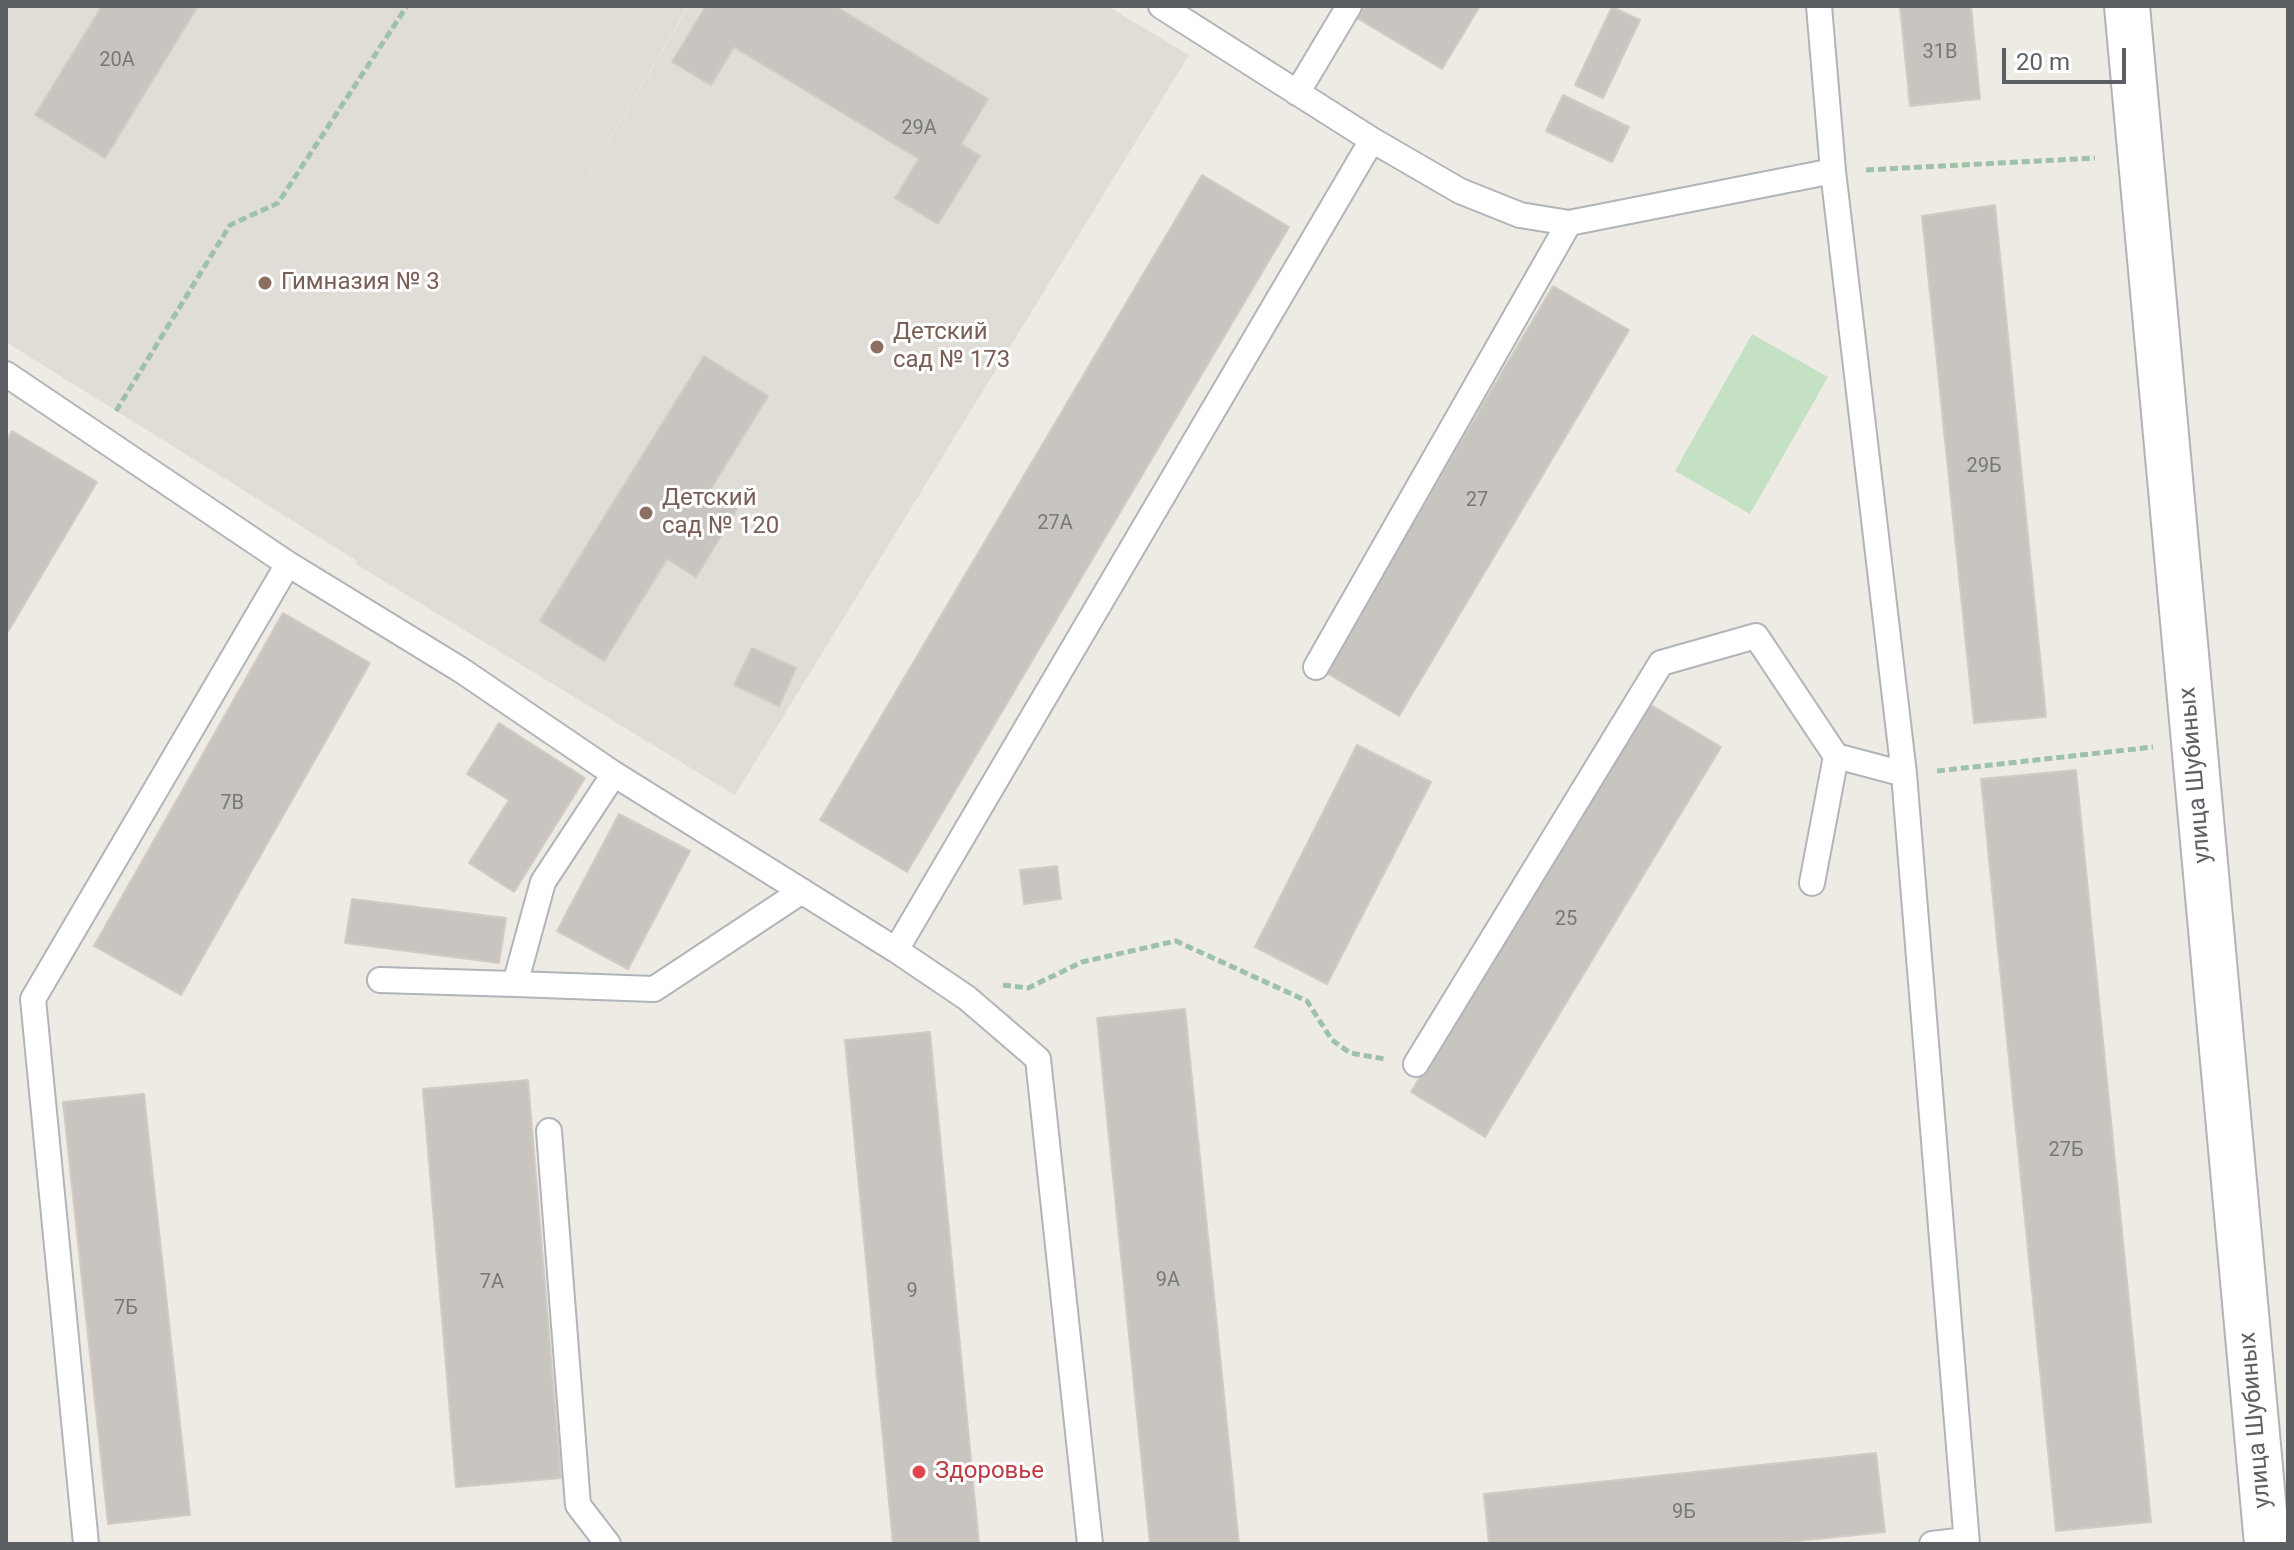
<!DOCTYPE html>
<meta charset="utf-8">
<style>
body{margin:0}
#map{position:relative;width:2294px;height:1550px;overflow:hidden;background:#edebe4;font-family:Roboto,sans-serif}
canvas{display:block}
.frame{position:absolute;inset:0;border:8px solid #5c5f63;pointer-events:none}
.scale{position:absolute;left:2002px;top:48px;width:124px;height:36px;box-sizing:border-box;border:4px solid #5c5f63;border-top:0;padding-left:10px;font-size:24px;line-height:28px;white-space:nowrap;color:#5c5f63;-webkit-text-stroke:6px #fff;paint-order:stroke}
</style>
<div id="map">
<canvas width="2294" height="1550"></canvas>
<div class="frame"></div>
<div class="scale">20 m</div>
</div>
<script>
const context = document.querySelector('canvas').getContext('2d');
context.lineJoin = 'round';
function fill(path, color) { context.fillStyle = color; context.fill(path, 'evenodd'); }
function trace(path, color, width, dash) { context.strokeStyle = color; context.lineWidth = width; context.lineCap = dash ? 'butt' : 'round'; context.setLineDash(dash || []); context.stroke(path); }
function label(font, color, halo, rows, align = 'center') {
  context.font = font + ' Roboto,sans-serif'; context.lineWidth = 6; context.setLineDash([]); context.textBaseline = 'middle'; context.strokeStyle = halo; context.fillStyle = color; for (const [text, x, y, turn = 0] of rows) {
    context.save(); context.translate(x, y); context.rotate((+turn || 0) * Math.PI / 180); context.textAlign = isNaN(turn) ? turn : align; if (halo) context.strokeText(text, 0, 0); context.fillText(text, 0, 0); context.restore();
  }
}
fill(new Path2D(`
 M 6,6 L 688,6 L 501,324 L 689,6 L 1107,6 L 1189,55 L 735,795 L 356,564 L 357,561 L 6,342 Z`), '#e0dcd6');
fill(new Path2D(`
 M 1752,334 L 1828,377 L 1750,514 L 1675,471 Z`), '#c4e2c3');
const building = new Path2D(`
 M 102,6 L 198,6 L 105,158 L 35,115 Z
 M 706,6 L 835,6 L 988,99 L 961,144 L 980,156 L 938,224 L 895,198 L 919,159 L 734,47 L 711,85 L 672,62 Z
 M 1365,6 L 1480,6 L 1442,69 L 1357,18 Z
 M 1900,6 L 1971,6 L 1980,99 L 1910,106 Z
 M 1612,7 L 1640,20 L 1603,98 L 1575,85 Z
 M 1563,95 L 1629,127 L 1612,162 L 1546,131 Z
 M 1202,175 L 1289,227 L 907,872 L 820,820 Z
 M 1995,205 L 2046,717 L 1974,723 L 1922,216 Z
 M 1553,286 L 1629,330 L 1399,716 L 1325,672 Z
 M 704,356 L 768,396 L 709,492 L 737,509 L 696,577 L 667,559 L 604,661 L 540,621 Z
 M 12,431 L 97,482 L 6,635 L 6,441 Z
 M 283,613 L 370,663 L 181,995 L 94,946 Z
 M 752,648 L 796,668 L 779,706 L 734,685 Z
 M 1646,702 L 1721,747 L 1485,1137 L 1411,1092 Z
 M 499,723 L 585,778 L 514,892 L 469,863 L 509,800 L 467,774 Z
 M 1357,745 L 1431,782 L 1327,984 L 1255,947 Z
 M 2076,770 L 2151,1522 L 2056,1531 L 1981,779 Z
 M 619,814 L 690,851 L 628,969 L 557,931 Z
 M 1057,866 L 1061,899 L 1024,904 L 1020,870 Z
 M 352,899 L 506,918 L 499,963 L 345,943 Z
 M 1185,1009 L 1239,1544 L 1150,1544 L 1097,1018 Z
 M 930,1032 L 979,1544 L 893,1544 L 845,1040 Z
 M 528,1080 L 561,1478 L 456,1487 L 423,1089 Z
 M 144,1094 L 190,1515 L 108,1524 L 63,1102 Z
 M 1876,1453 L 1885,1532 L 1768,1544 L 1489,1544 L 1484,1494 Z`);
fill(building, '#c8c5c1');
trace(building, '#d1ccc3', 2);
const service = new Path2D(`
 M 1161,6 L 1372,140 L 1460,191 L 1520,215 L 1569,223 L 1833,171
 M 1819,6 L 1833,171 L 1904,774 L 1967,1544
 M 1297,93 L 1349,6
 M 6,374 L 288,564 L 461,670 L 614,774 L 896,950 L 967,998 L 1038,1059 L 1090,1544
 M 1316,667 L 1569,223
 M 614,774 L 543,882 L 515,984 L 654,989 L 802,891
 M 1812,883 L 1836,756
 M 896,950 L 1372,140
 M 380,980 L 515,984
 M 1416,1064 L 1661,663 L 1756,636 L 1836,756 L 1904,774
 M 549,1131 L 578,1505 L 608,1544
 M 86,1544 L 33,999 L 288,564
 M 1932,1544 L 1966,1540`);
const secondary = new Path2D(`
 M 2127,6 L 2267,1544`);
trace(service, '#b1b4b8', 28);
trace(secondary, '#b1b3b8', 48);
trace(new Path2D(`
 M 1866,170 L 2095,158
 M 116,411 L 230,225 L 278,203 L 407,6
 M 1937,771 L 2153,747
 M 1003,985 L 1028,988 L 1082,962 L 1176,941 L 1307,1001 L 1332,1040 L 1350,1053 L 1385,1059`), '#9dc2a7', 5, [8, 4]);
trace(service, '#fff', 24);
trace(secondary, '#fff', 44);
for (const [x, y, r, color] of [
 [265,283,8,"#8d6e63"],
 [877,347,8,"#8d6e63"],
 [646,513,8,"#8d6e63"],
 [919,1472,8,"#e0444e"]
]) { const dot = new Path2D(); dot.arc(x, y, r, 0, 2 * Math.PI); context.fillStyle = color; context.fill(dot); trace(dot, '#fff', 3); }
label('20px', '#77787a', null, [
 ["31В",1940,53],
 ["20А",117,61],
 ["29А",919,129],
 ["29Б",1984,467],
 ["27",1477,501],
 ["27А",1055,524],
 ["7В",232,804],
 ["25",1566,920],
 ["27Б",2066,1151],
 ["9А",1168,1281],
 ["7А",492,1283],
 ["9",912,1292],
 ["7Б",126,1309],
 ["9Б",1684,1513]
]);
label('24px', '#785e54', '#fff', [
 ["Гимназия № 3",281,283],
 ["Детский",893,333],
 ["сад № 173",893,361],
 ["Детский",662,499],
 ["сад № 120",662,527]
], 'left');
label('24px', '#5c5f63', '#fff', [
 ["улица Шубиных",2196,775,-95],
 ["улица Шубиных",2256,1420,-95]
]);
label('24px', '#be3a42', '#fff', [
 ["Здоровье",935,1472]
], 'left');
</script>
